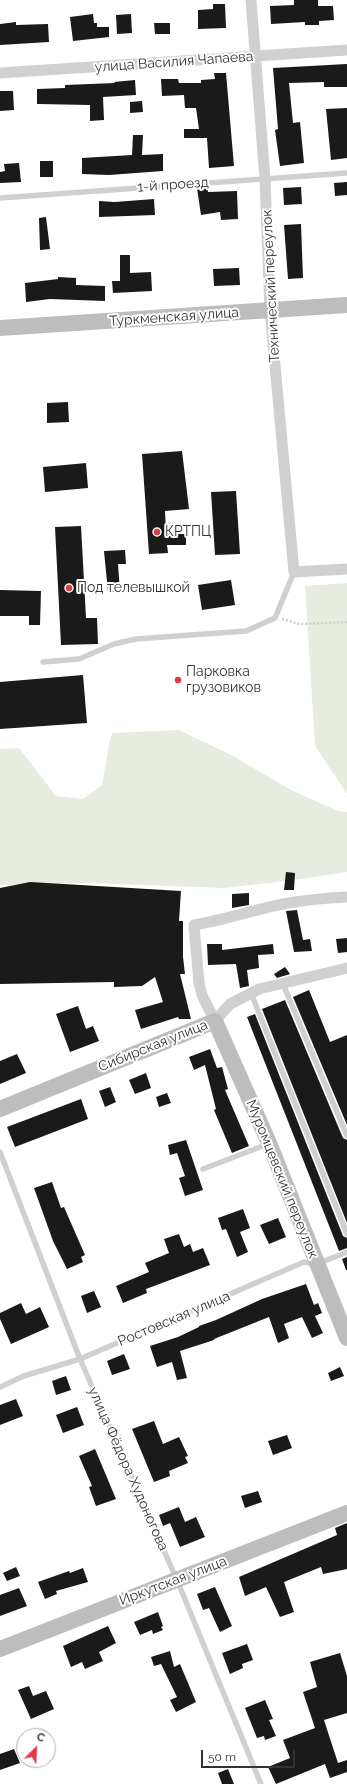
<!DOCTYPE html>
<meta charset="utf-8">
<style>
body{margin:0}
#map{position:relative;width:347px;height:1784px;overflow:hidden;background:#fff;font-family:Raleway,sans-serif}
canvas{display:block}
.north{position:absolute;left:16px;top:1728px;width:40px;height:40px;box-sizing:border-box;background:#fff;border:1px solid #adadad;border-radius:50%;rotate:24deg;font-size:11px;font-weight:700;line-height:16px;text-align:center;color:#333}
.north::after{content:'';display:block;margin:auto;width:14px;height:18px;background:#e63946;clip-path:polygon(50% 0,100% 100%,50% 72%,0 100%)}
.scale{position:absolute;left:201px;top:1750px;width:94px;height:18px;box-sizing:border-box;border:2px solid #333;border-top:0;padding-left:5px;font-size:12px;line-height:14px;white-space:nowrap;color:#333;-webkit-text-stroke:3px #fff;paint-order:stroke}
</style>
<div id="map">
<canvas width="347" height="1784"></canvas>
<div class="north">С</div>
<div class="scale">50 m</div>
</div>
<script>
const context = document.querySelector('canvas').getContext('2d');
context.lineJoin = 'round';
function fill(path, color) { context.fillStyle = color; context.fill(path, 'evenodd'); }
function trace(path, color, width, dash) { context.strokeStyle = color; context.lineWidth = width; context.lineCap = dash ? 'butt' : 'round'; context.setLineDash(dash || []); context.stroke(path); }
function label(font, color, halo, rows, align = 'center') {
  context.font = font + ' Raleway,sans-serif'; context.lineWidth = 4; context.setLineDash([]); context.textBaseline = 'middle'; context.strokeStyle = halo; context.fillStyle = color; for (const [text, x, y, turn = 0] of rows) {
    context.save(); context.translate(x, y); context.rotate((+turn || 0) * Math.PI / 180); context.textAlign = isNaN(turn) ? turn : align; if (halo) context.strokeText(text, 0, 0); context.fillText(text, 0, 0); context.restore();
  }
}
fill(new Path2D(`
 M 347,583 L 347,794 L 315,746 L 305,586 Z
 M 179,730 L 233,756 L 291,790 L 338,811 L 347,812 L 347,872 L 302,879 L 224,888 L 87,883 L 0,885 L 0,749 L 19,748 L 56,796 L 83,799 L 102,785 L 110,739 L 113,733 Z`), '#e6ecdf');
fill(new Path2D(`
 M 294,0 L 318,0 L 318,6 L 333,6 L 334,20 L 319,21 L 319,25 L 305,25 L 305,22 L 271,24 L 270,6 L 294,5 Z
 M 213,4 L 225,4 L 226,28 L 198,29 L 198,10 L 213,9 Z
 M 93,14 L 94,23 L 97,23 L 97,27 L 109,27 L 109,37 L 73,41 L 70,17 Z
 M 131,14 L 132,33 L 117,34 L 116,15 Z
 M 16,22 L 16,25 L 48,24 L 49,42 L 0,45 L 0,24 Z
 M 154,23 L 170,23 L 170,34 L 155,34 Z
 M 347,64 L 347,87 L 324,87 L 324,82 L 289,83 L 293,123 L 300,122 L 304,163 L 280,166 L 275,130 L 278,129 L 273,68 Z
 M 214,73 L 226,73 L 234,166 L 209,168 L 207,138 L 184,138 L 184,129 L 199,129 L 196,108 L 185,108 L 184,95 L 162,96 L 161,79 L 178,79 L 179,83 L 201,83 L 201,80 L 215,79 Z
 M 135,80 L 136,95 L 103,97 L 104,120 L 90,121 L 90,105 L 37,104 L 37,89 L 65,88 L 65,85 L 115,83 L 114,82 Z
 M 0,91 L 13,91 L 14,110 L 0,111 Z
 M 142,101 L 143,112 L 130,113 L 130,102 Z
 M 347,108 L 347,158 L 331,160 L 326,109 Z
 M 133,135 L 143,135 L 142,155 L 163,154 L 163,171 L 109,175 L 82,174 L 82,158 L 132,155 Z
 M 40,161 L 53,161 L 53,177 L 40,177 Z
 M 19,163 L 21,182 L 0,183 L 0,172 L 5,171 L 4,164 Z
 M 347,182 L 347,195 L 335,196 L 334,183 Z
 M 208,187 L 208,192 L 237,191 L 238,219 L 221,220 L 220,212 L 201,215 L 197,188 Z
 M 301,187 L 302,204 L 284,205 L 283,188 Z
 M 154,199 L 155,215 L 99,217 L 99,201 L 115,202 Z
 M 46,217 L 50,249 L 40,250 L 39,218 Z
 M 301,224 L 303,278 L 288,279 L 284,225 Z
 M 120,255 L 130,255 L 130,273 L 151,272 L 152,291 L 113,293 L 112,281 L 120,281 Z
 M 239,268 L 240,285 L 214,286 L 213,269 Z
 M 58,277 L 76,278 L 76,285 L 105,286 L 105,301 L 50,299 L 26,302 L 25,283 L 58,279 Z
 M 68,402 L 69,422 L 47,423 L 47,403 Z
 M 182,451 L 189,509 L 165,511 L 166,534 L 186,534 L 186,545 L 167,545 L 168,553 L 149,554 L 142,454 Z
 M 86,463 L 88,488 L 45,492 L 43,467 Z
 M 236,491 L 240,554 L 215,555 L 211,492 Z
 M 81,526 L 86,618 L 97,618 L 98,644 L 61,645 L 55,527 Z
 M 125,550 L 126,564 L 118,564 L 120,592 L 108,592 L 104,551 Z
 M 231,580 L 235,605 L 202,610 L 198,585 Z
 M 0,590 L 41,591 L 40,625 L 29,625 L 29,616 L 0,616 Z
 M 83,675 L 87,723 L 0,729 L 0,682 Z
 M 286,872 L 295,873 L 294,890 L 284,890 Z
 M 30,882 L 181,891 L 179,921 L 183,921 L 183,957 L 185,974 L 180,974 L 191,1019 L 179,1019 L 178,1017 L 141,1029 L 135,1010 L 163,1002 L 155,977 L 142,986 L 114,987 L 114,982 L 0,984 L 0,888 Z
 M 249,893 L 249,905 L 232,908 L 232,894 Z
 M 297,910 L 303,940 L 310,939 L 312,951 L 294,952 L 286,911 Z
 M 347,938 L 347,952 L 338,953 L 336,939 Z
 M 207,944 L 222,944 L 222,950 L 273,944 L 274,954 L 258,955 L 259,968 L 247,970 L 249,986 L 240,988 L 236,964 L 208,965 Z
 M 285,967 L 290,974 L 277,978 L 274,974 Z
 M 309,990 L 330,1042 L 347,1035 L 347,1125 L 293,997 Z
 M 285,1000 L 343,1138 L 347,1140 L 347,1223 L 262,1009 Z
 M 78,1006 L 86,1029 L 93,1026 L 99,1041 L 70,1052 L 56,1014 Z
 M 255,1014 L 343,1236 L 347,1238 L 347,1248 L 339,1251 L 247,1017 Z
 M 210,1049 L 217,1068 L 222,1067 L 228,1089 L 225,1090 L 249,1146 L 232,1153 L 214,1110 L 216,1109 L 205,1065 L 194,1070 L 189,1057 Z
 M 17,1054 L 26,1073 L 0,1084 L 0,1061 Z
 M 146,1073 L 151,1088 L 135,1094 L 129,1080 Z
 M 110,1087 L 116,1102 L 105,1107 L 99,1091 Z
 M 167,1093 L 171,1103 L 159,1107 L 156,1097 Z
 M 81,1099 L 88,1119 L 15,1147 L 7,1127 Z
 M 186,1140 L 203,1190 L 185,1196 L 179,1178 L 185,1176 L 177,1153 L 170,1155 L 168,1145 Z
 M 52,1182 L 61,1208 L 64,1207 L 85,1255 L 81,1257 L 83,1262 L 67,1269 L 53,1241 L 34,1188 Z
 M 243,1209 L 250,1228 L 240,1232 L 248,1252 L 237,1257 L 226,1229 L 222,1230 L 218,1218 Z
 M 278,1218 L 286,1237 L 269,1244 L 260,1225 Z
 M 179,1234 L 184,1247 L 190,1244 L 193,1252 L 203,1248 L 210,1265 L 146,1289 L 147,1293 L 123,1303 L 116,1286 L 149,1272 L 145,1263 L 169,1253 L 164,1239 Z
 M 347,1257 L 347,1270 L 346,1270 L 342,1259 Z
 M 306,1284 L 314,1305 L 318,1303 L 322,1313 L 315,1316 L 323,1333 L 312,1338 L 302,1317 L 284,1324 L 289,1338 L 278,1343 L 269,1317 L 214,1339 L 214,1340 L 180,1351 L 187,1378 L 177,1380 L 172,1362 L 157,1367 L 150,1346 L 178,1337 L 199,1327 L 199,1326 L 216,1320 L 262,1299 Z
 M 94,1291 L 101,1307 L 87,1313 L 81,1296 Z
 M 21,1303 L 26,1314 L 40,1307 L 49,1327 L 11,1344 L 0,1319 L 0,1313 Z
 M 124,1354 L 130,1369 L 112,1375 L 107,1361 Z
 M 340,1367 L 344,1376 L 331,1381 L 328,1373 Z
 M 66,1376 L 71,1390 L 56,1395 L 52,1381 Z
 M 16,1399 L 23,1416 L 0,1425 L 0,1405 Z
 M 77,1407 L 84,1425 L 63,1433 L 56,1415 Z
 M 154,1421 L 163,1444 L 179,1437 L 188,1456 L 185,1457 L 188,1463 L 169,1471 L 170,1476 L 154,1482 L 132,1429 Z
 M 287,1435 L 292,1448 L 273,1455 L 268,1441 Z
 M 95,1449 L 116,1499 L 96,1506 L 89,1487 L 92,1486 L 79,1456 Z
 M 258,1491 L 262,1502 L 245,1508 L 241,1496 Z
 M 179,1507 L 185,1522 L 196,1517 L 205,1537 L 180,1547 L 170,1523 L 163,1526 L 159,1515 Z
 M 347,1523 L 347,1569 L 323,1574 L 321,1567 L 284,1582 L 294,1612 L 280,1617 L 266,1587 L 245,1596 L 239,1577 L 337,1535 L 335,1528 Z
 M 16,1567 L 20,1576 L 7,1581 L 3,1573 Z
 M 83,1568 L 88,1582 L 56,1591 L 57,1594 L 45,1599 L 38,1582 L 69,1571 L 70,1573 Z
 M 215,1587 L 232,1626 L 220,1632 L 209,1608 L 203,1610 L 197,1594 Z
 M 19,1588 L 27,1606 L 0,1616 L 0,1595 Z
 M 158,1612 L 163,1626 L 161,1627 L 163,1630 L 153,1634 L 152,1630 L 140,1635 L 134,1622 Z
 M 108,1626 L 116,1643 L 99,1652 L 103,1661 L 85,1669 L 82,1662 L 71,1667 L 63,1646 Z
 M 247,1644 L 253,1660 L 242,1664 L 243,1668 L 230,1674 L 222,1653 Z
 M 170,1651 L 174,1667 L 180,1664 L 196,1702 L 176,1712 L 170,1700 L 177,1697 L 161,1664 L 154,1666 L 151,1657 Z
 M 340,1653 L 347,1676 L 347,1713 L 324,1720 L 338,1763 L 347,1760 L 347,1772 L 330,1778 L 325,1764 L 276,1784 L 268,1767 L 290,1758 L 283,1740 L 315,1728 L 303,1692 L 317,1687 L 310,1662 Z
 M 29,1686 L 33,1696 L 46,1691 L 54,1709 L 31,1719 L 18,1690 Z
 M 265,1700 L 273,1719 L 269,1720 L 276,1736 L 265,1740 L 264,1736 L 257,1738 L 245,1708 Z
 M 14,1749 L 20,1763 L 0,1770 L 0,1754 Z
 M 228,1769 L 234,1784 L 222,1784 L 218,1773 Z`), '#1a1a1a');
trace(new Path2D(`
 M 282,619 L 299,624 L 347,622`), '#cdcdcd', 2.5, [2, 2]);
trace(new Path2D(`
 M 0,198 L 347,173
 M 43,662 L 79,659 L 114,644 L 136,639 L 246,631 L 275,618 L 294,572
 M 283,984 L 347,1136
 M 251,993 L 347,1234
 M 0,1152 L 80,1359 L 179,1585 L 261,1784
 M 203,1169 L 268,1144
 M 0,1387 L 24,1376 L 80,1359 L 304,1262 L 317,1264 L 347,1252`), '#d0d0d0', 5.5);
trace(new Path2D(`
 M 251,0 L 265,179 L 270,311 L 294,572 L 347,569
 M 0,73 L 347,50
 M 347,897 C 326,898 304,900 283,904 C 253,910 224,920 194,925 L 199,983 L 202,995 L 215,1021 L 230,1004 L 259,989 L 347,968`), '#d0d0d0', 11);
trace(new Path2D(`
 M 0,328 L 347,305
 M 0,1109 L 215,1021 L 269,1143 L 347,1338
 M 0,1649 L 347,1513`), '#bdbdbd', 16);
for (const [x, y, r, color] of [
 [157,532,4,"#e63946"],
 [69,588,4,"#e63946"],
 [178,680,4,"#e63946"]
]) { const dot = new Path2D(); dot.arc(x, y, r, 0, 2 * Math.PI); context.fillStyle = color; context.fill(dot); trace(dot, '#fff', 1.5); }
label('14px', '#333', '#fff', [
 ["улица Василия Чапаева",174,62,-4],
 ["1-й проезд",173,185,-4],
 ["Технический переулок",271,286,-93],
 ["Туркменская улица",174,317,-4],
 ["Сибирская улица",153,1046,-22],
 ["Муромцевский переулок",282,1179,68],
 ["Ростовская улица",174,1319,-23],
 ["улица Фёдора Худоногова",128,1469,66],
 ["Иркутская улица",173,1581,-21]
]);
label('14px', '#333', '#fff', [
 ["КРТПЦ",165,532],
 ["Под телевышкой",77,588],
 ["Парковка",186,672],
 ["грузовиков",186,688]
], 'left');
</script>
